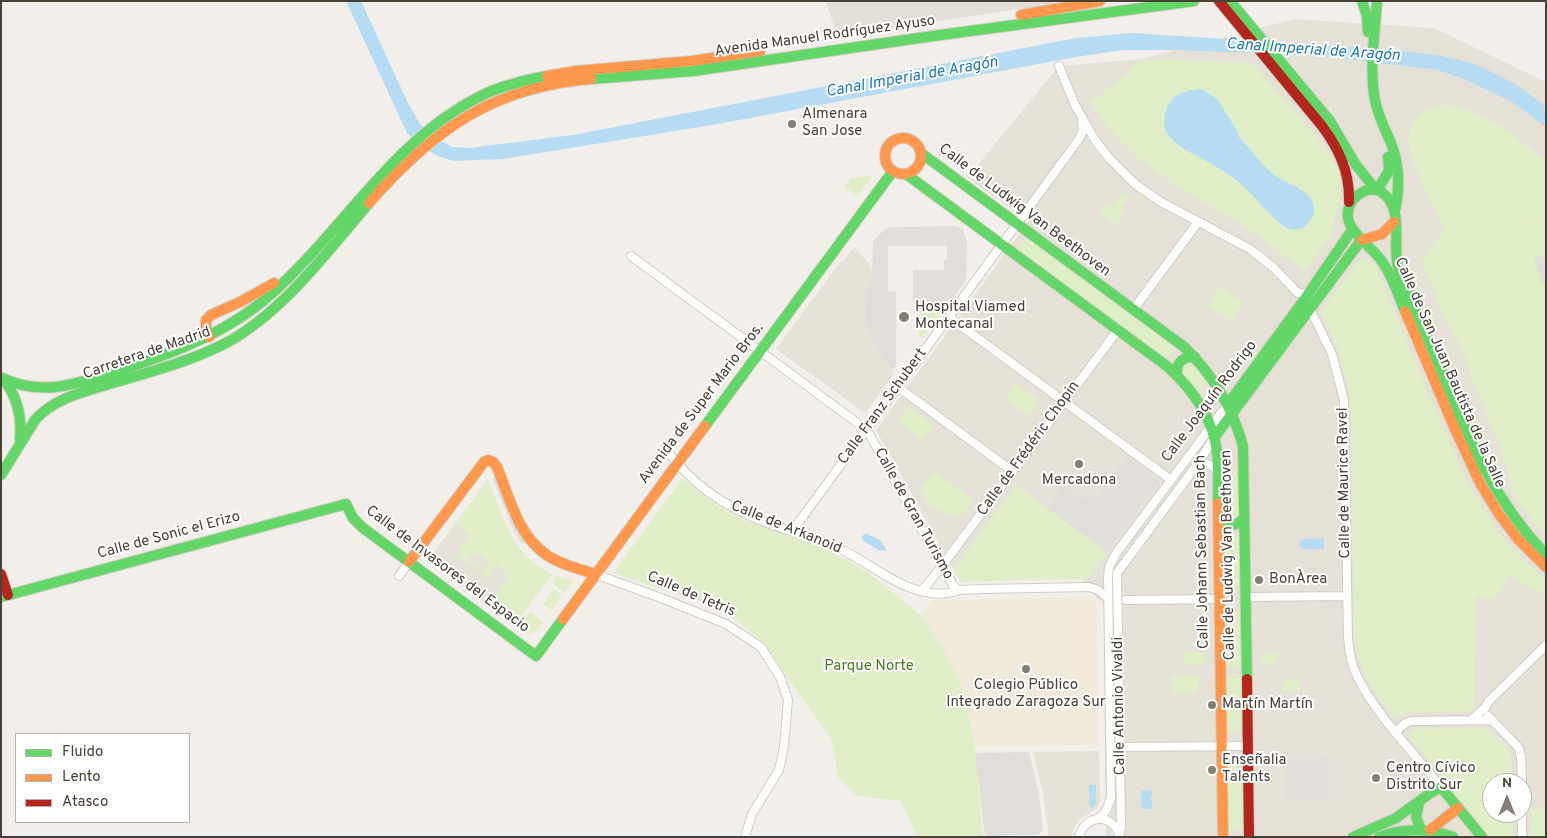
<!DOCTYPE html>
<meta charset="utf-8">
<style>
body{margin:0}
#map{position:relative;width:1547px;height:838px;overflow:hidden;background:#f2efea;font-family:Overpass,sans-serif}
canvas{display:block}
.frame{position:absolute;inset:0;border:2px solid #494135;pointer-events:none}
.legend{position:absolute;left:15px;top:733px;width:175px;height:90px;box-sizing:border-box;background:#fff;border:1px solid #b6b3ae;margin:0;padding:6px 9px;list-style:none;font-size:15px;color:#494135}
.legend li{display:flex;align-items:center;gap:10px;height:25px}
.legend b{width:25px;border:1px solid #b6b3ae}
.north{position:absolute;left:1482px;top:773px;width:50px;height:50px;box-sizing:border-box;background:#fff;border:1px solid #b6b3ae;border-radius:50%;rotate:0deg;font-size:14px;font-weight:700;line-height:20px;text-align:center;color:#494135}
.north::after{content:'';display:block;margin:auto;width:18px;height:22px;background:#847e74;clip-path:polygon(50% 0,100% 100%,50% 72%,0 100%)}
</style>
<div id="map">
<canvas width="1547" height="838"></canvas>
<div class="frame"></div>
<ul class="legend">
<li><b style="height:6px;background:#63d668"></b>Fluido</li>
<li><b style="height:6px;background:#ff974d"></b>Lento</li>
<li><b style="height:6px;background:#b3261e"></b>Atasco</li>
</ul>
<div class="north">N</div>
</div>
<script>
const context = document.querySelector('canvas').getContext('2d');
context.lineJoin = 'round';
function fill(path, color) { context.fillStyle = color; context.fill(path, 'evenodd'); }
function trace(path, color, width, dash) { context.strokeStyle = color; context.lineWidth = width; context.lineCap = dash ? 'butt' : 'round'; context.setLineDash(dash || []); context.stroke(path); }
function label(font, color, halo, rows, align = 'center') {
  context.font = font + ' Overpass,sans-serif'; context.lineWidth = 4; context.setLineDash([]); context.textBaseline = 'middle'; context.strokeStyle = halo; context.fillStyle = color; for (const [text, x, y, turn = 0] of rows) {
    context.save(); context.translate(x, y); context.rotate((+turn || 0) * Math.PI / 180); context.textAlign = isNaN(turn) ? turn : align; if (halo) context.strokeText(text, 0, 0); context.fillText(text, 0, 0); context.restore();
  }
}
fill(new Path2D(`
 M 1294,19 L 1434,28 L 1546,82 L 1546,837 L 1106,837 L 1104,606 L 1079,578 L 961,582 L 876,430 L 1029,221 L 967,178 L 1059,66 L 1142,59 ZM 1492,783 L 1522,783 L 1522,813 L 1492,813 Z
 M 854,247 L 869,264 L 872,272 L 866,299 L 865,323 L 871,339 L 894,374 L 865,413 L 776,349 L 841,261 L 843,261 Z
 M 455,524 L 471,535 L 465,542 L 497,563 L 509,577 L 489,605 L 428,560 Z
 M 1099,751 L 1100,801 L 1097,808 L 1079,820 L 1075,826 L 1071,837 L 1049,837 L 1043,793 L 1033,752 Z`), '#e6e1d7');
fill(new Path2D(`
 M 826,1 L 1052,1 L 1053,4 L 837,36 Z`), '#e2ded8');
fill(new Path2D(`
 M 1091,597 L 1095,600 L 1097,605 L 1099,745 L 975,746 L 969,713 L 959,680 L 946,653 L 921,615 L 932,600 Z`), '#f1eadb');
fill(new Path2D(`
 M 1142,59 L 1252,63 L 1326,148 L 1340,173 L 1340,199 L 1330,238 L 1304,271 L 1251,230 L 1175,185 L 1136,156 L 1107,126 L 1090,102 L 1111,87 Z
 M 1444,105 C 1478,107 1523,139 1546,164 L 1546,218 L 1529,218 L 1500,228 L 1530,219 L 1546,219 L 1546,535 L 1514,499 L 1503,453 L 1471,377 L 1464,352 L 1442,312 L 1422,261 L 1447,225 L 1444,227 C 1434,206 1406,158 1409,136 C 1411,118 1428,107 1444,105 Z
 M 873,175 L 858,196 L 844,187 L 851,178 Z
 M 1122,192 L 1129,197 L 1119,210 L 1124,215 L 1116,225 L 1100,213 L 1107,203 L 1113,206 Z
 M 1027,235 L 1177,346 L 1165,362 L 1015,252 Z
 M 1359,260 C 1369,259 1373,263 1378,272 L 1429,395 L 1464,475 L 1498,531 L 1521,558 L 1546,578 L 1546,596 L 1510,576 C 1500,590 1496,607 1476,595 L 1474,703 L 1472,709 L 1466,712 L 1406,712 L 1394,718 C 1371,689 1357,669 1354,630 L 1351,407 C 1347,372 1337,342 1320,312 Z
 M 1220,286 L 1244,303 L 1231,321 L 1207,305 Z
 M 950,302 L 922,338 L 919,337 L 920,303 Z
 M 1191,359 L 1209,376 L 1202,388 L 1200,402 L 1180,376 L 1179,366 Z
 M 1016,384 L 1040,401 L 1029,416 L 1005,399 Z
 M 908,406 L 934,425 L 923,440 L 898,421 Z
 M 1240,455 L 1241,516 L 1234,522 L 1221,518 L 1220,493 L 1232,479 Z
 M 934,471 L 973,500 L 963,514 L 953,517 C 935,505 928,510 920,488 Z
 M 488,479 C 503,516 512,556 552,574 L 515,624 L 492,607 L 496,603 L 492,600 L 509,577 L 497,563 L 487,577 L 456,555 L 470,536 L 455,524 ZM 476,552 L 490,563 L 483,572 L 469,561 L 470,560 L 467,558 L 469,555 L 472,557 Z
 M 682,479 L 718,506 L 748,522 L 809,542 L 851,562 L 873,577 L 921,615 L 946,653 L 959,680 L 966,700 L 975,746 L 983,837 L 917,837 L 901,801 L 857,796 L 838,777 L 831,738 L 788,679 L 767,646 L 732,616 L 709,604 L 613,573 Z
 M 1016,485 L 1107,552 L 1087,579 L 961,581 L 953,570 Z
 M 1221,536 L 1242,536 L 1242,586 L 1221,586 Z
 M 557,576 L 564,579 L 569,579 L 573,581 L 564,593 L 552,583 Z
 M 554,589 L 562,596 L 551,610 L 543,604 Z
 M 1223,611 L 1243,611 L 1244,667 L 1223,667 Z
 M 530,612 L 543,622 L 534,634 L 532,633 L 530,635 L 519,627 Z
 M 1185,652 L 1209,652 L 1203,665 L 1185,665 Z
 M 1277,653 L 1277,663 L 1260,663 L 1260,654 Z
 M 1244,675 L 1245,732 L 1224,733 L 1223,676 Z
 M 1172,676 L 1201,676 L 1195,693 L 1172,693 Z
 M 1283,680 L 1300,680 L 1300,691 L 1283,691 Z
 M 1487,728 L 1510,752 L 1511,756 L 1512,783 L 1492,783 L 1492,813 L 1512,813 L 1513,837 L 1490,837 L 1408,735 L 1417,729 Z
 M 1246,757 L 1247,830 L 1226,830 L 1225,758 Z
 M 1531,809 L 1546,809 L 1546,837 L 1529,837 L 1529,832 L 1531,829 Z`), '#dfeec7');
fill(new Path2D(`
 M 956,226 L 963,229 L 967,243 L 966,280 L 950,302 L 913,303 L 913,270 L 944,270 L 944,260 L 947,260 L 947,246 L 888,246 L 888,291 L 896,292 L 896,366 L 891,370 L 871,339 L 865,323 L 866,299 L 869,281 L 872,275 L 873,241 L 883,231 L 890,227 Z
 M 1546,254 L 1546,283 L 1542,284 L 1534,257 Z
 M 1126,457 L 1159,481 L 1107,552 L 1047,508 L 1064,485 L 1086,501 L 1090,495 L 1095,499 Z
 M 496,474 L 528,544 L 521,543 L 511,525 L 493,480 Z
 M 1029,752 L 1039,794 L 1043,830 L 1038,835 L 985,836 L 975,753 Z
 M 1329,758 L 1329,799 L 1285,799 L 1286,769 L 1284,759 Z`), '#e1deda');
fill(new Path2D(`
 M 346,1 L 361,1 L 408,103 L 420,124 L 431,135 L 447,144 L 452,147 L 469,148 L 573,135 L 1076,38 L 1131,33 L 1383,49 L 1437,55 L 1472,63 L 1494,73 L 1517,85 L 1546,107 L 1546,127 L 1512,102 L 1464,79 L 1438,70 L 1321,56 L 1177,50 L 1123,50 L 1076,57 L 718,124 L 503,159 L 453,161 L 438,156 L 420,146 L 407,133 Z
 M 1202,89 L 1217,99 L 1238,132 L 1238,136 C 1250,148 1259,162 1272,173 C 1283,182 1299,186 1309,196 C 1314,202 1314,207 1314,214 C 1309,224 1302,232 1290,229 C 1276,225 1253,194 1240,183 C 1227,173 1214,165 1201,158 C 1188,151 1175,146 1167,133 C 1163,128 1164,117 1166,111 C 1173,92 1184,91 1202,89 Z
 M 866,533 L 880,540 L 886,549 L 885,551 L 878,550 L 862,540 L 862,536 Z
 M 1324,538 L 1324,549 L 1304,549 L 1299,545 L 1300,541 L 1304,539 Z
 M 1089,785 L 1096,785 L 1096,803 L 1092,809 L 1089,805 Z
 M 1152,790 L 1152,797 L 1150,799 L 1152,801 L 1152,809 L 1142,809 L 1141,791 Z`), '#b6dcf4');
const street = new Path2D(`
 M 1059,66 L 1075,105 L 1095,140 L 1109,158 L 1135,184 L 1161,202 L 1250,249 L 1274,268 L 1298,293 L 1307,294
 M 631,256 L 867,430 L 942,566 L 953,585 L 958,590
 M 1310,309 L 1332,354 L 1344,400 L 1348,638 C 1349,651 1351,664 1357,676 C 1375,714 1415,754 1441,787
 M 1133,310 L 1198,222
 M 949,317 L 1171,480
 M 898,387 L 1012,471
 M 665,448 C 690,483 727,508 767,523 C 792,532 818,538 842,550 C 870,563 896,587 926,592 C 934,594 945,594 953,592 C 954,592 958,590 960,590 C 967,589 974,590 982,589 L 1089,587 L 1098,590 L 1108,598
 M 1196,466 C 1205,462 1211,463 1217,471
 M 793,530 L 1079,139 L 1083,131 L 1082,119
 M 595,574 L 661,598 L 726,624 L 761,647 L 780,677 L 788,700 L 784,747 L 779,770 L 752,814 L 745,837
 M 399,576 L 409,562
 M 920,591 L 926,586 L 942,566 L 1117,331
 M 1245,597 L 1347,596
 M 1126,600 L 1219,599
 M 1488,716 L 1519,748 L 1521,757 L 1522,783
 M 1471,720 L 1485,708 L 1488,702 L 1546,645
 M 1396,731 L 1406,723 L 1411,721 L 1492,720
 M 1120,747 L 1248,746
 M 1522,809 L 1522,837
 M 1098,819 L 1106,811 L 1111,798 L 1108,577 L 1109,567 L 1117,552 L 1228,404
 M 1119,836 L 1121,827 L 1117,573 L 1196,466 L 1214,438
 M 1079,837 C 1085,813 1114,813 1120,837`);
const fast = new Path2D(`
 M 1230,1 L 1330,121 L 1356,165 L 1376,190
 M 1362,1 L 1367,16 L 1368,32
 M 1377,1 C 1375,34 1369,68 1375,100 C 1378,116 1385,129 1391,143 C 1400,166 1400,188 1395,211
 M 591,79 L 693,71 L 933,36 L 1194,1
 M 921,153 L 1183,346 C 1213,374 1232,406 1243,446 L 1247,679
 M 906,174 L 1168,367 C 1193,390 1213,418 1217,452 C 1219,469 1218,486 1218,503
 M 1377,190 L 1389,171 L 1388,157
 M 1405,311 C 1398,295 1393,277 1383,263 C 1372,244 1335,227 1352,201 C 1356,196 1361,192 1367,190 C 1373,189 1380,190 1384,194 C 1404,211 1392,245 1398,267 C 1400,277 1406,286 1409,295 C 1417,314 1425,333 1433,351 C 1465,428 1487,493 1546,555
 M 1177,375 C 1176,362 1183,356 1195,357
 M 2,378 C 41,396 73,385 112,373 C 168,355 226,334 270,295 C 344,230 394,137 485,94 C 504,85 526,80 547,76
 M 4,380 C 18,398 22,417 20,439
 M 1228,404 L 1304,300 L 1352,230
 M 705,426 L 893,171
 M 1214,438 L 1362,239
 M 1,475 L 35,420 C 55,397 87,391 116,382 C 153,371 191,361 226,343 C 283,312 327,252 369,203
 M 1218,516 C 1226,526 1234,529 1244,518
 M 1,597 L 346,504 L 353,518 L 363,528 L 536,656 L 563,619
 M 1419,803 L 1416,817 L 1421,829
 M 1353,837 L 1396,818 L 1429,794 L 1441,787 L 1482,837
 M 1379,837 C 1404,828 1428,828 1453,837`);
const slow = new Path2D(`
 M 1021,15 L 1100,1
 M 547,76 L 576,71 L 692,61 L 760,51
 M885 156a18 18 0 1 1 36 0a18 18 0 1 1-36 0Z
 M 369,203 C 433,130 492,87 591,79
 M 1362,240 L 1382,234 L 1394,222
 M 1405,311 L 1455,429 L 1480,483 L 1499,514 L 1518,539 L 1546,567
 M 209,337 L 206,329 L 206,320 L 211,315 L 240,302 L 274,283
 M 1218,503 L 1223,837
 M 409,562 L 484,462 L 488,460 L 493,462 L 497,467 C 510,499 518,536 548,556 C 562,565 579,569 595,574
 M 563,619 L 705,426
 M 1430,830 L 1458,808`);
const jam = new Path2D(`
 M 1219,1 L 1322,126 C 1339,149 1350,172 1349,202
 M 1,574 L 8,595
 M 1247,679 L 1249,837`);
trace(street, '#d0cdc7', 10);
trace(fast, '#d3cec1', 12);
trace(slow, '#d3cec1', 12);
trace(jam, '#d3cec1', 12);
trace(street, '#fdfdfc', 8);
trace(fast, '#63d668', 10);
trace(slow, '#ff974d', 10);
trace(jam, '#b3261e', 10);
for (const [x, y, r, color] of [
 [792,124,5,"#847e74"],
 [904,317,6,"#847e74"],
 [1079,464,5,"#847e74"],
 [1259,580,5,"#847e74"],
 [1026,669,5,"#847e74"],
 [1212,705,5,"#847e74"],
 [1212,770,5,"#847e74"],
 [1376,778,5,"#847e74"]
]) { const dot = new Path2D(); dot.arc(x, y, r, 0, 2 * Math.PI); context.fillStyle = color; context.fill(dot); trace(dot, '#fff', 2); }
label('15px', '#494135', '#fff', [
 ["Avenida Manuel Rodríguez Ayuso",825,37,-8],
 ["Calle de Ludwig Van Beethoven",1024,211,37],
 ["Carretera de Madrid",147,354,-19],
 ["Calle de San Juan Bautista de la Salle",1449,373,66],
 ["Calle Joaquín Rodrigo",1210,402,-53],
 ["Avenida de Super Mario Bros.",702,404,-53],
 ["Calle Franz Schubert",883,407,-54],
 ["Calle de Frédéric Chopin",1029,449,-54],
 ["Calle de Maurice Ravel",1345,483,-91],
 ["Calle de Gran Turismo",913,514,61],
 ["Calle de Arkanoid",786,528,22],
 ["Calle de Sonic el Erizo",169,536,-15],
 ["Calle Johann Sebastian Bach",1203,552,-91],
 ["Calle de Ludwig Van Beethoven",1229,555,-91],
 ["Calle de Invasores del Espacio",447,570,37],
 ["Calle de Tetris",691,595,23],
 ["Calle Antonio Vivaldi",1120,706,-91]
]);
label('15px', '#494135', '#fff', [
 ["Almenara",802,115],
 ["San Jose",802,132],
 ["Hospital Viamed",915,308],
 ["Montecanal",915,325],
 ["Mercadona",1079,481,"center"],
 ["BonÀrea",1269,580],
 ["Colegio Público",1026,686,"center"],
 ["Integrado Zaragoza Sur",1026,703,"center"],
 ["Martín Martín",1222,705],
 ["Enseñalia",1222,761],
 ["Talents",1222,778],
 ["Centro Cívico",1386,769],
 ["Distrito Sur",1386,786]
], 'left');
label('15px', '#478121', '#fff', [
 ["Parque Norte",869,667]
]);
label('italic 16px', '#217ab7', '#fff', [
 ["Canal Imperial de Aragón",1313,51,4],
 ["Canal Imperial de Aragón",912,78,-10]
]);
</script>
